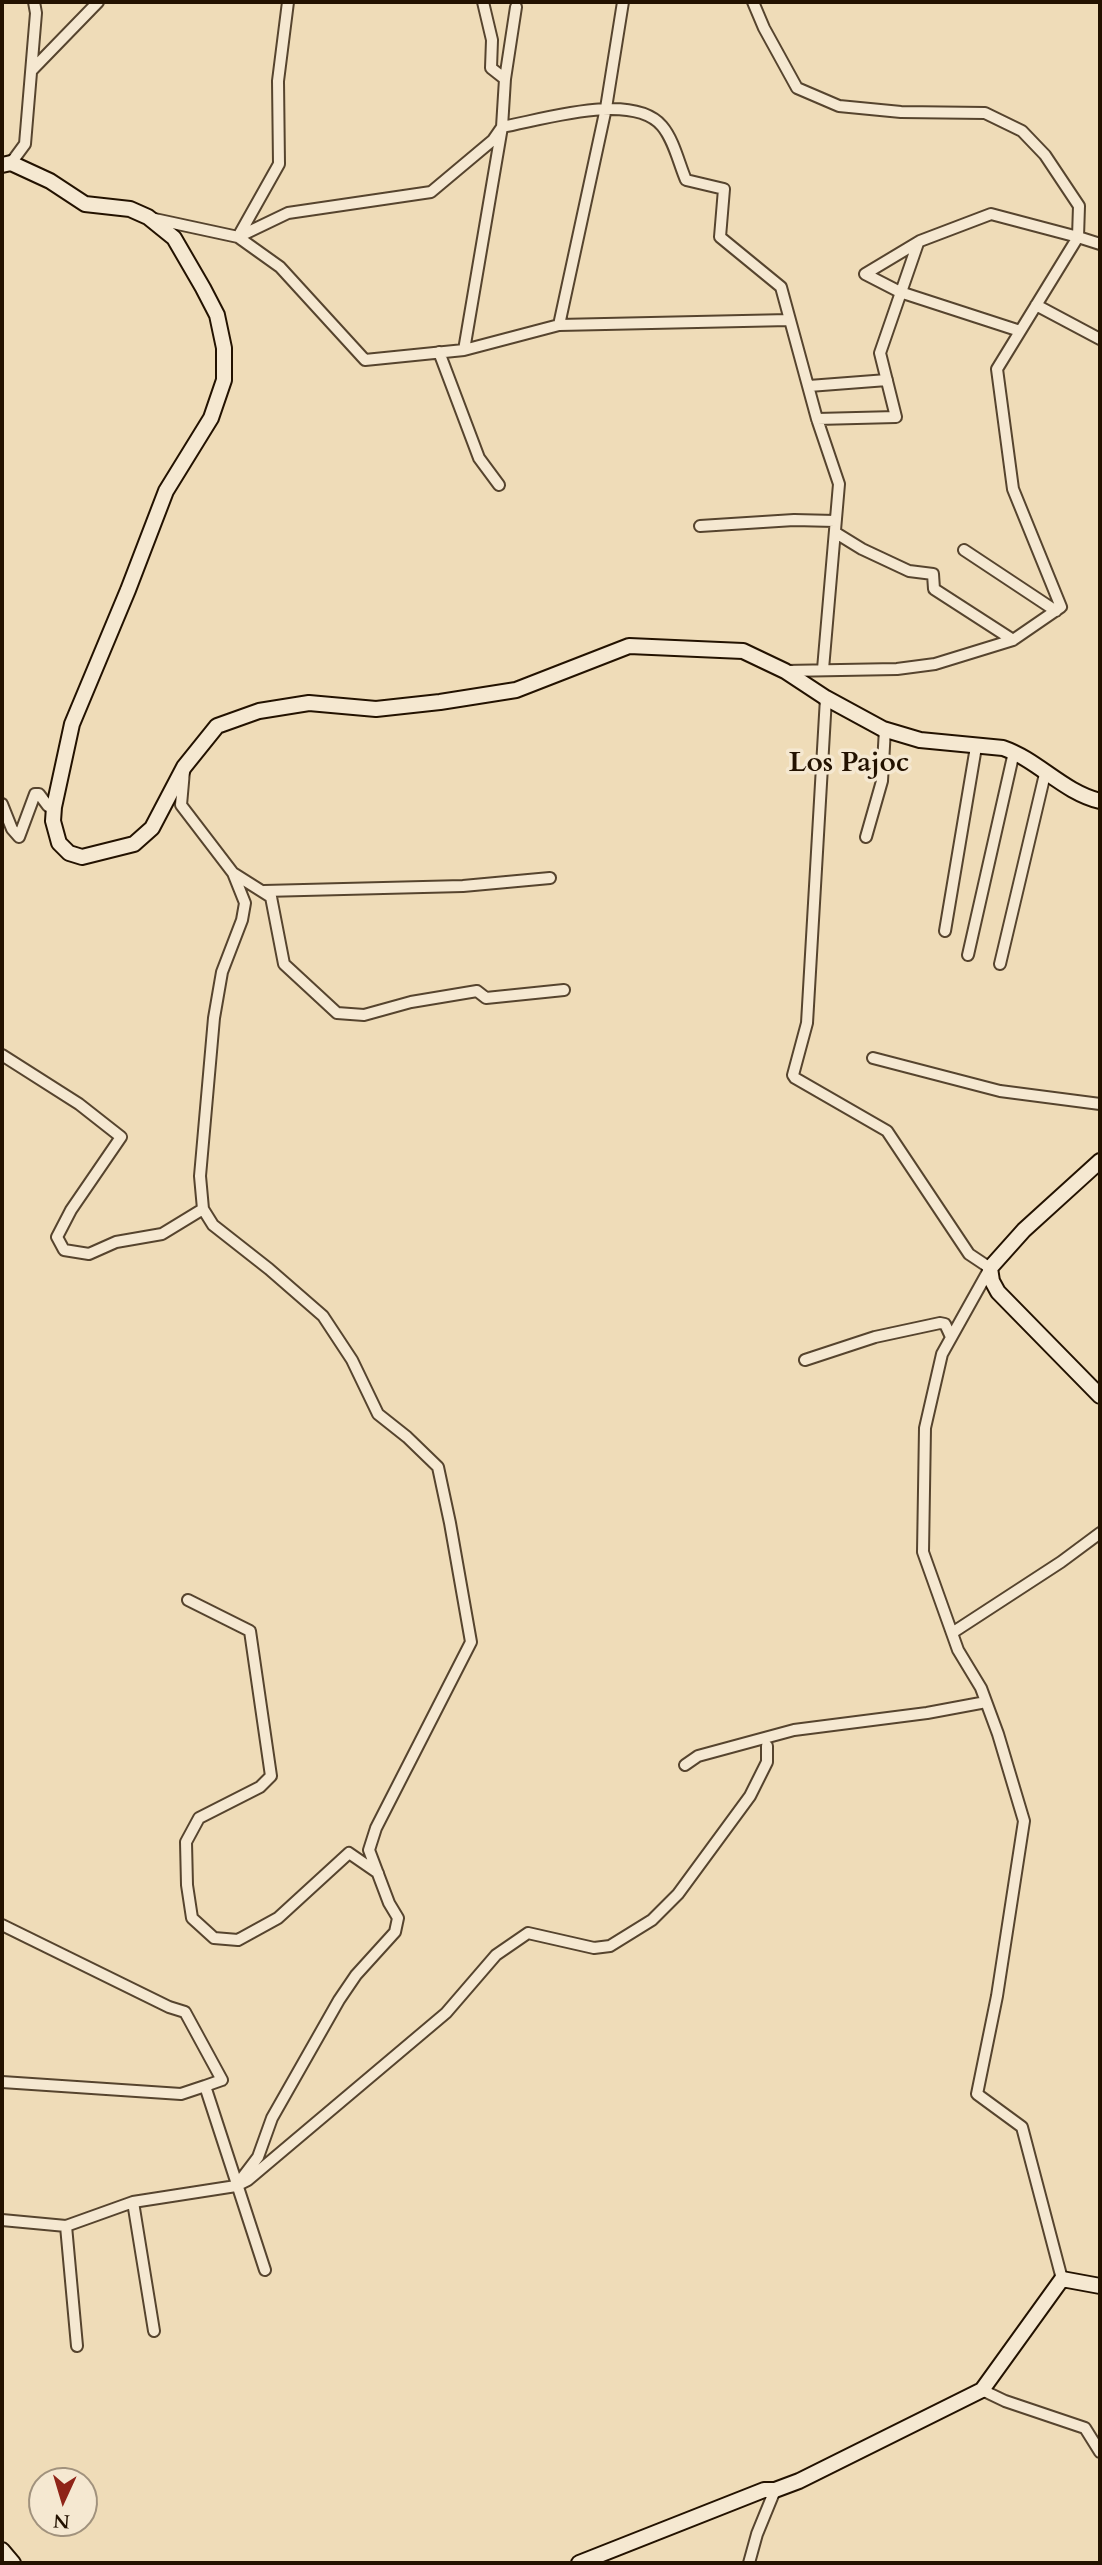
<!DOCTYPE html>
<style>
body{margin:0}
#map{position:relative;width:1102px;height:2565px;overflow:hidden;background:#efdcb8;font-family:Cardo,serif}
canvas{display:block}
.frame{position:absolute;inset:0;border:4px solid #231200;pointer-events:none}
.north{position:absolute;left:28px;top:2467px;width:70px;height:70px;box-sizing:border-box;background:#f5e8d1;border:2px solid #a1927d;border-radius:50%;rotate:184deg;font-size:19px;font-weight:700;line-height:28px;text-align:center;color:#231200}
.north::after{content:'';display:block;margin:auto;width:24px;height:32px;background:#8f2418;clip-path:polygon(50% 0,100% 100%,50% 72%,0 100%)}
</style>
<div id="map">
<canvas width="1102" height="2565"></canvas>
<div class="frame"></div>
<div class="north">N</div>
</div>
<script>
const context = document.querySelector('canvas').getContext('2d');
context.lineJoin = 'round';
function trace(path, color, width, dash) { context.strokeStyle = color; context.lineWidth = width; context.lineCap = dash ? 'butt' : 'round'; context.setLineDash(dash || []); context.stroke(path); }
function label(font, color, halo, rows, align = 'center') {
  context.font = font + ' Cardo,serif'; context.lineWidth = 7; context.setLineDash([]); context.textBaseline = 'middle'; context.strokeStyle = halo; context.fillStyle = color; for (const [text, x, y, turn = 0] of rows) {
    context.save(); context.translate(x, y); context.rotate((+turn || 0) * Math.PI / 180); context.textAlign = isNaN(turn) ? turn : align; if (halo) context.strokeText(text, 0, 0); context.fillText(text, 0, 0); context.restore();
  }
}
const street = new Path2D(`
 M 288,2 L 278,81 L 279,164 L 238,237 L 280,267 L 365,360 L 464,350 L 559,325 L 789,320
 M 483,2 L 492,40 L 491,68 L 505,79
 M 753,2 L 764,28 L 797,88 L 839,106 L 901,112 L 985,113 L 1022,131 L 1045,155 L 1079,206 L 1078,237 L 991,214 L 920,241 L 865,274 L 900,292 L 1020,331
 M 32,70 L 98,2
 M 11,163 L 25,144 L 36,13 L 34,2
 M 150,218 L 238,237 L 288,213 L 431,192 L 493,140 L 502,127 C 542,120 632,91 662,126 C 674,140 679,164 686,180 L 724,189 L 720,237 L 781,287 L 817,419 L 839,484 L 823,669
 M 1036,305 L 1100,339
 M 559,325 L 606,108 L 623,2
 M 464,350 L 502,127 L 505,79 L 516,7
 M 439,352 L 479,458 L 499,485
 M 809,386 L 887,380
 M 817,419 L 896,417 L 880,353 L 918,243
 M 700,526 L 794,520 L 835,521
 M 836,533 L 862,549 L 909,571 L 933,574 L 934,589 L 1013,640
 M 964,550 L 1056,611
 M 785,671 L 897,669 L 935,664 L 1013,640 L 1061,607 L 1013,489 L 997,369 L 1078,237 L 1100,244
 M 826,698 L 807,1023 L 793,1075 L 795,1078 L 887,1131 L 969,1254 L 990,1268 L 942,1354 L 925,1428 L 923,1552 L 958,1650 L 981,1688 L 998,1734 L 1024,1821 L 997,1996 L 977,2094 L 1022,2127 L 1062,2279
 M 184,771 L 181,805 L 233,873 L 245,903 L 242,920 L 222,972 L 214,1018 L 200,1176 L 203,1209 L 213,1225 L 269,1269 L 323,1316 L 352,1360 L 378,1414 L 407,1437 L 438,1467 L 450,1523 L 471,1642 L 376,1828 L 369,1850 L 389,1903 L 398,1918 L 395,1932 L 356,1975 L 339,2000 L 272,2118 L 258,2157 L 236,2186
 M 2,804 L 12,829 L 19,837 L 35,794 L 39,794 L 48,806 L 54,807
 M 866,837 L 882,781 L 885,729
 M 233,873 L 271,897 L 284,964 L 337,1013 L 364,1015 L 411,1002 L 477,991 L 486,998 L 564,990
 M 264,891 L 463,886 L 550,878
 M 945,931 L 976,747
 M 968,955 L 1014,752
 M 1000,964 L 1045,774
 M 2,1055 L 79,1104 L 121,1137 L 71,1210 L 57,1237 L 64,1250 L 89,1254 L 116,1242 L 162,1234 L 203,1209
 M 873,1058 L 1000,1091 L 1100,1104
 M 805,1360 L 875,1337 L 940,1323 L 945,1324 L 951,1337
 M 188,1600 L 250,1631 L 271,1776 L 260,1787 L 199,1818 L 186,1842 L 187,1885 L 192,1918 L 214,1938 L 238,1940 L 278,1918 L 349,1853 L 378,1873
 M 952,1633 L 1061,1562 L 1100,1533
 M 685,1765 L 698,1756 L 794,1730 L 927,1713 L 986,1702
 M 2,1925 L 169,2007 L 185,2012 L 222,2080 L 205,2086 L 265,2270
 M 2,2082 L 181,2094 L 205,2086
 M 133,2202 L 154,2331
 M 2,2220 L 66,2226 L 133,2202 L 236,2186 L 248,2180 L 446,2013 L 496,1955 L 528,1933 L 594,1948 L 610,1946 L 652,1920 L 678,1894 L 750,1796 L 767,1762 L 767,1746
 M 66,2226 L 77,2346
 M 982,2390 L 1005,2401 L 1085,2428 L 1100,2452
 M 749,2563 L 757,2534 L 775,2490`);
const secondary = new Path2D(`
 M 2,165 L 11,163 L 50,181 L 85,204 L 130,209 L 148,217 L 174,238 L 203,288 L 217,315 L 224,348 L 224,380 L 211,418 L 166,491 L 128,590 L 72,724 L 54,807 L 53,821 L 59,843 L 69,853 L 82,857 L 134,844 L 152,828 L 184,767 L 217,726 L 259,711 L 309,703 L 376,709 L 440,702 L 516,690 L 629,646 L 743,651 L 785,671 L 826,698 L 883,729 L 920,740 L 1003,748 C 1038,760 1063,792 1100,801
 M 1100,1161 L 1024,1230 L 990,1268 L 992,1281 L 998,1292 L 1100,1396
 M 2,2550 L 13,2563
 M 579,2563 L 764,2490 L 775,2490 L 799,2481 L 982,2390 L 1062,2279 L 1100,2286`);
trace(street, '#56442e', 14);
trace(secondary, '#231200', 18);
trace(street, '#f5e8d1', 10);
trace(secondary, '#f5e8d1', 14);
label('bold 28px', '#231200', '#f5e8d1', [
 ["Los Pajoc",849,765]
]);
</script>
